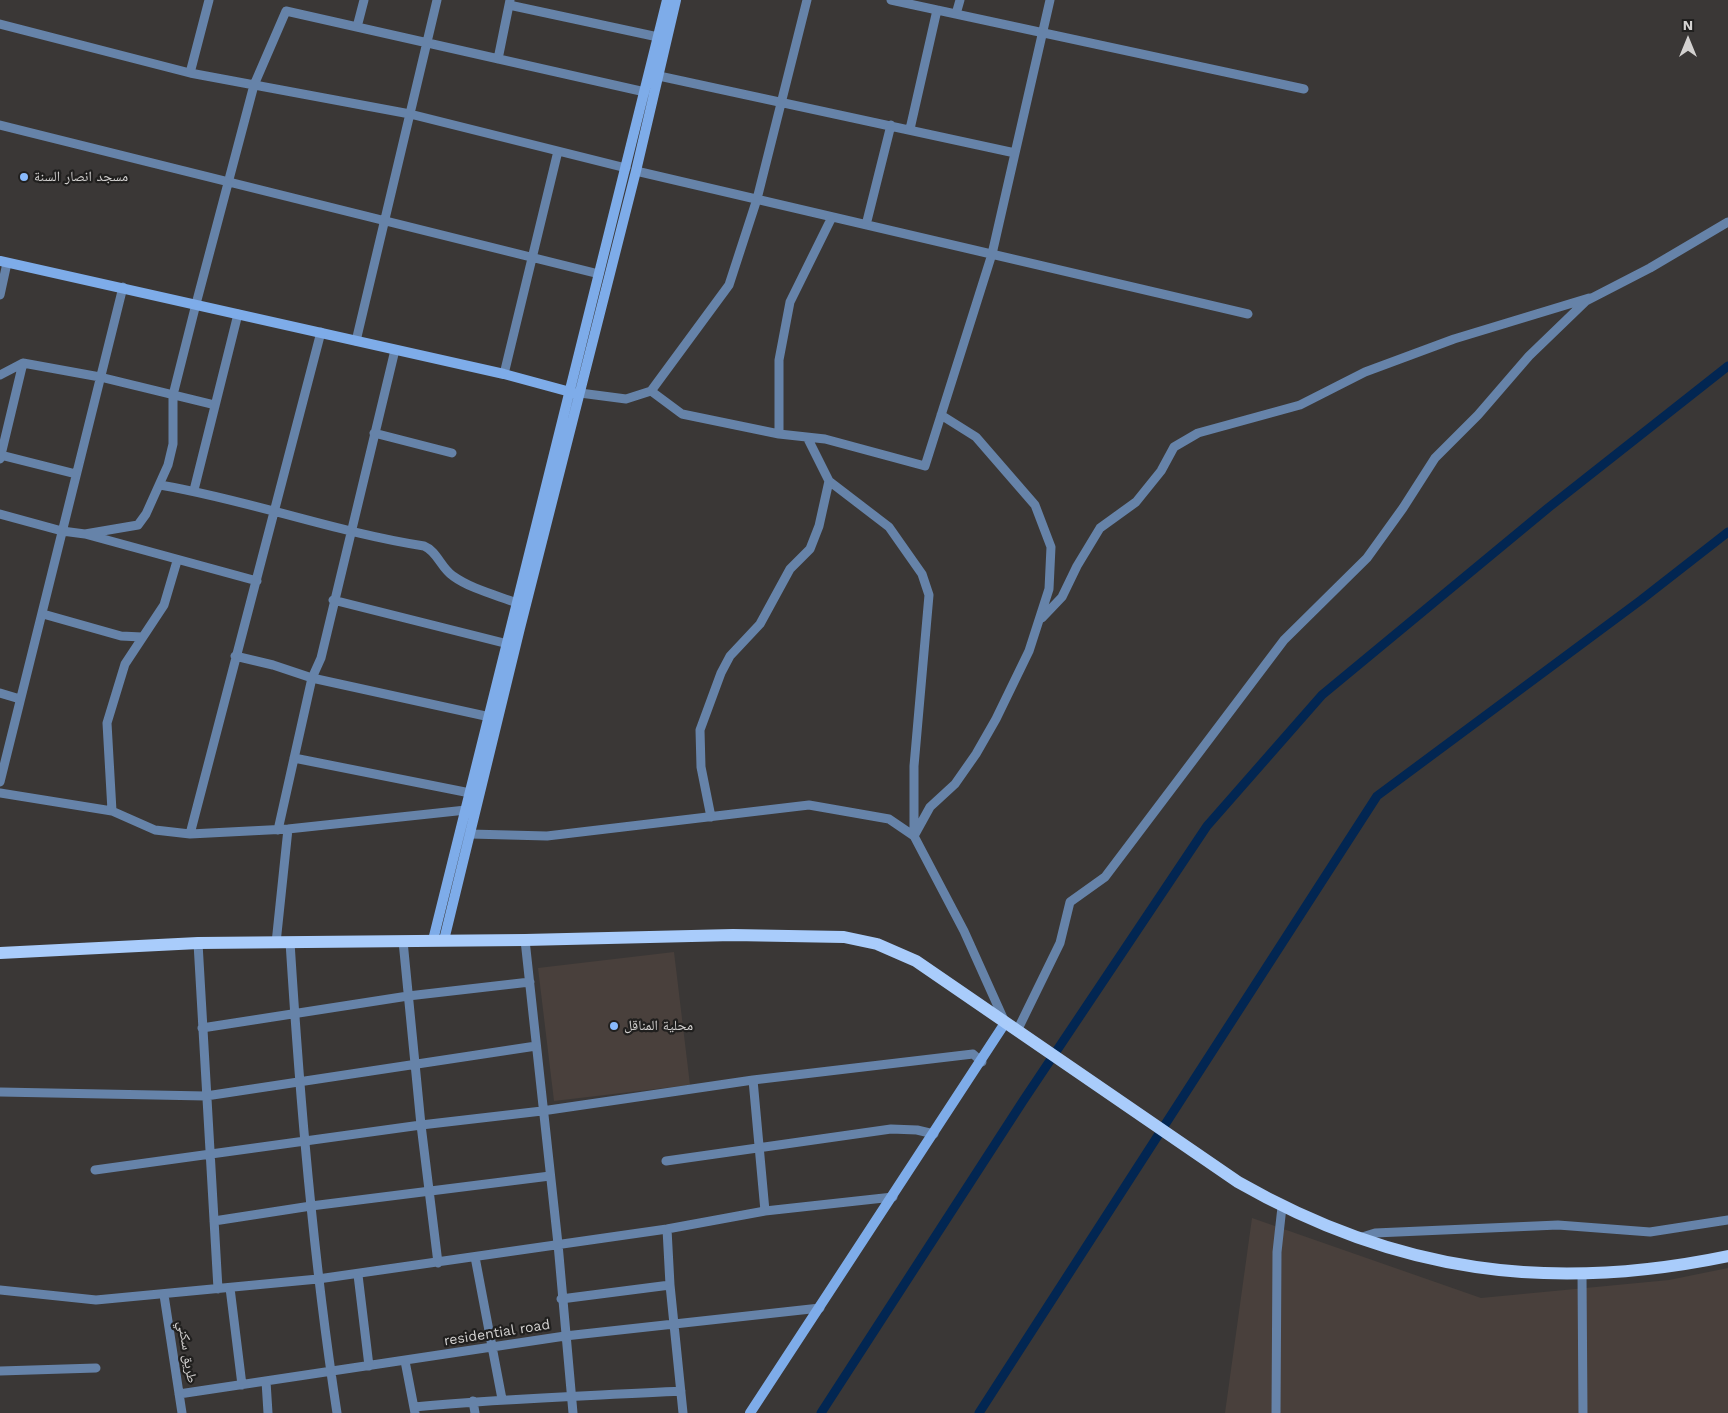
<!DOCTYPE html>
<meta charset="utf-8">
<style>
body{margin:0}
#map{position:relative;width:1728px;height:1413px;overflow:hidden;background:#3a3736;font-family:"Work Sans",sans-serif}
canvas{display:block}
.north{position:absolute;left:1663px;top:15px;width:50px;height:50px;-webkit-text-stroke:4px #201f1e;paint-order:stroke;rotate:0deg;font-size:14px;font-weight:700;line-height:20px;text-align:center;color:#d3d1d0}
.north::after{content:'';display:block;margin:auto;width:18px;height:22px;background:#d3d1d0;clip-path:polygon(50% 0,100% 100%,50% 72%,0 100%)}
</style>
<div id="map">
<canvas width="1728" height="1413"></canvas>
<div class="north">N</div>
</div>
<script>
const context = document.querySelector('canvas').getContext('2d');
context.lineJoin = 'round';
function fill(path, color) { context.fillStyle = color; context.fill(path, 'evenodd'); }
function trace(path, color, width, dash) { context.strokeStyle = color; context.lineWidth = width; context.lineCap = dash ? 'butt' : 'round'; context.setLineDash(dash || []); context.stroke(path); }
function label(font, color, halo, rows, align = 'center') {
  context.font = font + ' "Work Sans","Noto Naskh Arabic",sans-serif'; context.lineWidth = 4.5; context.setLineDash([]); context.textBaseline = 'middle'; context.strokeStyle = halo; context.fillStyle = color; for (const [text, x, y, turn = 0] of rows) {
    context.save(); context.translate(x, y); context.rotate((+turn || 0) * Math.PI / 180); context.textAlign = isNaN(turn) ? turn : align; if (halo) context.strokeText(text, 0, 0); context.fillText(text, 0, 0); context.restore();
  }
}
fill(new Path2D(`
 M 674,952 L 690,1085 L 554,1101 L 538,968 Z
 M 1252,1218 L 1481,1298 L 1669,1280 L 1728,1268 L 1728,1413 L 1225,1413 Z`), '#49403c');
trace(new Path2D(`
 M 821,1413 L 1023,1101 L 1207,826 L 1322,695 L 1548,508 L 1728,366
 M 979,1413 L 1377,796 L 1641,600 L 1728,532`), '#022652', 9);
trace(new Path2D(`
 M 891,0 L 1304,89
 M 509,5 L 658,37
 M 956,14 L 960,0
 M 0,24 L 190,73 L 410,114 L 626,168
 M 357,27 L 364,0
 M 498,59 L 510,0
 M 190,73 L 209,0
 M 659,76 L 1015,153
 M 0,125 L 599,274
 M 910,129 L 937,10
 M 636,171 L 1248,314
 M 866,225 L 891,125
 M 0,295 L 7,263
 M 356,341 L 437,0
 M 504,374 L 558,151
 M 0,375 L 23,363 L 100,377 L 215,405
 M 651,391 L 729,285 L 757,199 L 807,0
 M 580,393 L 626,399 L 651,391 L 682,414 L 779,434 L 825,439 L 925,466 L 992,254 L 1050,0
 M 374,433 L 452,453
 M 779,434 L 779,360 L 790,302 L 832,217
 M 807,437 L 829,481 L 889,527 L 922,574 L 929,595 L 914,766 L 914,836
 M 1,455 L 76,474
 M 0,459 L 23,363
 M 160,485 C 249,500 334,532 424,546 C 437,551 441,568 453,576 C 471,589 496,595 517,603
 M 194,490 L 238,314
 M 0,514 L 62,531 L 85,534 L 257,581
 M 85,534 L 138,525 L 146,514 L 168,465 L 173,444 L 173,395 L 196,304 L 254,85 L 286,11 L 645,92
 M 333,600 L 508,644
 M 43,614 L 121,636 L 142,637
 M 1042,618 L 1062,597 L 1077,566 L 1100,528 L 1136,502 L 1161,471 L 1174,447 L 1198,433 L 1300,405 L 1365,372 L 1454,339 L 1589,298
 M 235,656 L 273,665 L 312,678 L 490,717
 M 0,693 L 20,699
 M 294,758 L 470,793
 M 0,782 L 123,287
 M 0,793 L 112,811 L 155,830 L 190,834 L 288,829 L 466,810
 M 112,811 L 107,723 L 125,664 L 164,605 L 177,561
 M 711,817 L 701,767 L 700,730 L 721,673 L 730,656 L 760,624 L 790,569 L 810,549 L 819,526 L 829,481
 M 278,830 L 312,678 L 321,658 L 395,350
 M 190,834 L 321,332
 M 470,834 L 547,836 L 809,805 L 889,819 L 914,836 L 964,931 L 1004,1020
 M 914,836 L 930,807 L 955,784 L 976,754 L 996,719 L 1029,651 L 1049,589 L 1051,547 L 1035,505 L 976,437 L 941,415
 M 525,940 L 558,1244 L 573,1413
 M 403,941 L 421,1125 L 438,1263
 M 290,942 C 300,1100 313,1257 337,1413
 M 198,943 L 218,1289
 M 276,943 L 288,829
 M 202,1028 L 408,996 L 530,982
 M 1017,1031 L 1060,943 L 1070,902 L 1105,877 L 1284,640 L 1367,558 L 1403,508 L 1435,458 L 1478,415 L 1529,356 L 1586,301 L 1650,268 L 1728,222
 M 753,1080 L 765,1211
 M 0,1092 L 206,1096 L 536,1046
 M 666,1161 L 891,1129 L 917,1130 L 934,1134
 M 95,1170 L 421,1125 L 542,1111 L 753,1080 L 973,1054 L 982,1062
 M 214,1221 L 311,1206 L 550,1176
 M 667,1229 L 670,1285
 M 1359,1238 L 1375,1233 L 1558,1225 L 1650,1232 L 1728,1220
 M 475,1257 L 502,1399
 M 1582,1274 L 1583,1413
 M 358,1275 L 369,1366
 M 230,1288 L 242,1385
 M 0,1290 L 96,1300 L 318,1279 L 667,1229 L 765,1211 L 893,1197
 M 164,1295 L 182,1413
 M 561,1299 L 670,1285 L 683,1413
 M 405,1361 L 415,1413
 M 0,1371 L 96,1368
 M 266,1381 L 268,1413
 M 179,1394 L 565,1336 L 820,1308
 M 473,1401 L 475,1413
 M 414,1407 C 503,1398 592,1396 681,1391
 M 1276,1413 L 1277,1252 L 1282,1207`), '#6683a9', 9);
trace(new Path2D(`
 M 0,261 L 504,374 L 574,393
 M 433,940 L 667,0
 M 444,940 L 520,628 L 636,171 L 676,0
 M 750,1413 L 1005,1023`), '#7eace9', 10);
trace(new Path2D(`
 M 0,953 L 198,943 L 525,940 L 733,935 L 844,937 L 877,944 L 916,961 L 1238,1182 C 1397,1273 1550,1293 1728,1256`), '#a9ccfb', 12);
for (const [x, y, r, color] of [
 [24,177,5,"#89bafc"],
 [614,1026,5,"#89bafc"]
]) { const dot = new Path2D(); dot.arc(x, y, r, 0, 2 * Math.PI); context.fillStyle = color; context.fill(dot); trace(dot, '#201f1e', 2); }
label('14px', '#d3d1d0', '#201f1e', [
 ["مسجد انصار السنة",34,177],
 ["محلية المناقل",624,1026]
], 'left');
label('14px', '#d3d1d0', '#201f1e', [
 ["residential road",497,1333,-9],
 ["طريق سكني",187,1352,81]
]);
</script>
